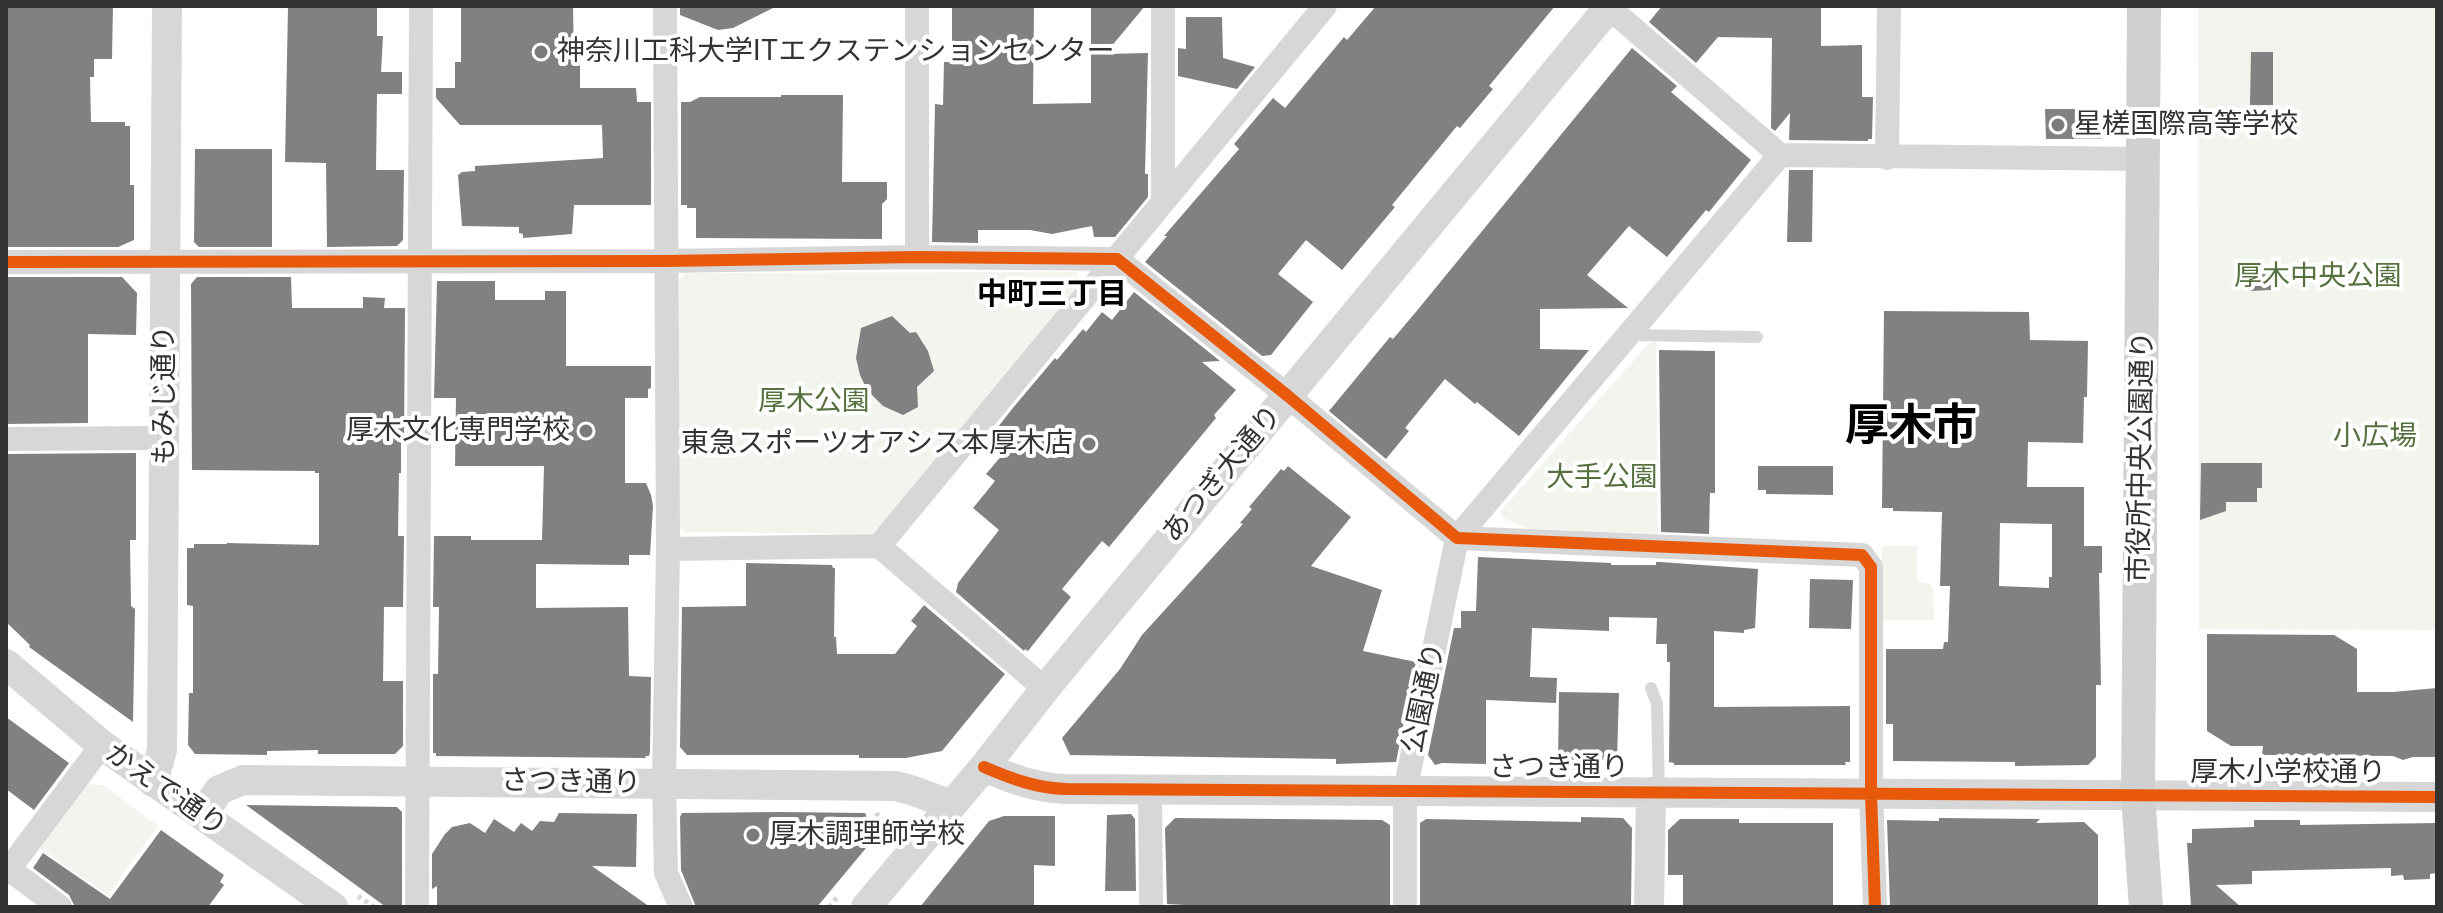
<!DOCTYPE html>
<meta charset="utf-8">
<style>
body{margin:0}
#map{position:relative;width:2443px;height:913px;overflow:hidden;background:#fff;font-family:Inter,sans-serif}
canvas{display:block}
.frame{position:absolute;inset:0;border:8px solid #333;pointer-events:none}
</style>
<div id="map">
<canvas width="2443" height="913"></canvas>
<div class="frame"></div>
</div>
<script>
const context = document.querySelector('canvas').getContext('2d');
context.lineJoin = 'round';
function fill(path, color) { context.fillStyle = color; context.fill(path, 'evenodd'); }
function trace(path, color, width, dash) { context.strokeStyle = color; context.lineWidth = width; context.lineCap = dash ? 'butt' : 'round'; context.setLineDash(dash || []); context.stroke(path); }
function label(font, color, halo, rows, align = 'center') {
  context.font = font + ' Inter,"Noto Sans JP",sans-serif'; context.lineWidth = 8; context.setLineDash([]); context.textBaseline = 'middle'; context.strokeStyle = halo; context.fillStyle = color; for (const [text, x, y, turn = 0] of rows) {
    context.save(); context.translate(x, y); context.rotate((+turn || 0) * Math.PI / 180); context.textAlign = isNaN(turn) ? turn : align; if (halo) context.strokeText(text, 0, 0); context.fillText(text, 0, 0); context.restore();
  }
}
fill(new Path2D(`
 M 2198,6 L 2437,6 L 2437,630 L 2199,629 Z
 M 1076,272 L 1082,282 L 882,525 L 871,534 L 685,532 L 679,528 L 679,280 L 686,273 Z
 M 1656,342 L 1658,534 L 1530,529 L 1503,518 L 1500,512 L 1649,343 Z
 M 1882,546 L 1917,546 L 1917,581 L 1930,584 L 1933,588 L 1934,620 L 1882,620 Z
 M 82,784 L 103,785 L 158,826 L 108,895 L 38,847 Z`), '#f1f5ed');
fill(new Path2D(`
 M 6,6 L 113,6 L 112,59 L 94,59 L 94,77 L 90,77 L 91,122 L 125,122 L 125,126 L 130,126 L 130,185 L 134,185 L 134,240 L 118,247 L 6,247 Z
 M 288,6 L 377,6 L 377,36 L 383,36 L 381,72 L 402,72 L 402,94 L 377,94 L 376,170 L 404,170 L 403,240 L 397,246 L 327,247 L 326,163 L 285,162 Z
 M 461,6 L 573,6 L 574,59 L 580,59 L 580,88 L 636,88 L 637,102 L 651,102 L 651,205 L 574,205 L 572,234 L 523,238 L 523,234 L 519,233 L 519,227 L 462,226 L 458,175 L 462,172 L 475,171 L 475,166 L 603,158 L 602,125 L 460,125 L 436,98 L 436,88 L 455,88 L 455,62 L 461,62 Z
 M 680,6 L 777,6 L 733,28 L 718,30 L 680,15 Z
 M 952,6 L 1034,6 L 1033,104 L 1091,103 L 1091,6 L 1145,6 L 1105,54 L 1148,53 L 1145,174 L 1148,174 L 1148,197 L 1115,237 L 1094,237 L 1092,226 L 1052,234 L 1030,230 L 978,230 L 978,243 L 932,242 L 935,104 L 943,105 L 944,62 L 950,62 L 952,59 Z
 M 1376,6 L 1555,6 L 1489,86 L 1493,89 L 1460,128 L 1457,126 L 1392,205 L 1395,207 L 1342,270 L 1306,240 L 1278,274 L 1313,302 L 1271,355 L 1262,356 L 1145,262 L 1167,236 L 1164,236 L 1239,149 L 1234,144 L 1273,98 L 1285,108 L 1344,37 L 1347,40 Z
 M 1662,6 L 1821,6 L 1821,46 L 1862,45 L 1862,97 L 1873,97 L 1872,139 L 1868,139 L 1868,141 L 1789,140 L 1790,113 L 1775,131 L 1771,128 L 1772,38 L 1718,37 L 1696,63 L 1649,22 Z
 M 1186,17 L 1222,17 L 1223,58 L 1255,67 L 1237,89 L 1178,76 L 1178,48 L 1186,49 Z
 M 1632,48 L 1677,86 L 1671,92 L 1751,160 L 1709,212 L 1706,210 L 1667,257 L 1629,226 L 1587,275 L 1628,308 L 1540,309 L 1540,349 L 1589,350 L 1519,436 L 1477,402 L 1475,404 L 1445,379 L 1405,428 L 1409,431 L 1386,459 L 1329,411 L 1390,337 L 1393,339 L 1415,313 Z
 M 2251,52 L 2273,52 L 2273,105 L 2250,105 Z
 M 781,95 L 843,95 L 842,182 L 887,182 L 887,199 L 882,204 L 882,239 L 696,238 L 696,208 L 687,208 L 687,205 L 681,205 L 681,102 L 690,102 L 700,97 L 781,97 Z
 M 2045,109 L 2101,109 L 2102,139 L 2046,139 Z
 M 195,149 L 272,149 L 272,247 L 199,247 L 194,242 Z
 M 1789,170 L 1813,170 L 1812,242 L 1787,242 Z
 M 2249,267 L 2271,267 L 2271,290 L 2249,291 Z
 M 6,277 L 122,277 L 137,293 L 136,335 L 88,334 L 88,423 L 6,424 Z
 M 197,277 L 291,277 L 292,308 L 363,308 L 363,297 L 385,298 L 384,308 L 405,308 L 404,443 L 401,443 L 401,473 L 399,473 L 398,536 L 404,536 L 403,607 L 384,607 L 383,681 L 403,681 L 403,746 L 395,754 L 318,754 L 318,750 L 267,751 L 267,755 L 195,754 L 188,745 L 189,693 L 193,693 L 193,606 L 187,605 L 187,548 L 194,548 L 194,544 L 227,544 L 227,543 L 319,545 L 319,473 L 315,473 L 315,471 L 192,470 L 191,284 Z
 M 437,281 L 495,281 L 495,300 L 545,300 L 545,291 L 566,291 L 566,366 L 651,366 L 651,388 L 648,389 L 648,398 L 625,398 L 625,483 L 646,483 L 651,495 L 653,506 L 650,555 L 629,555 L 629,565 L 536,564 L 536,608 L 628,607 L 629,676 L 651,677 L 650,752 L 649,756 L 645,756 L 646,758 L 436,756 L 436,753 L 433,753 L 433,674 L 438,674 L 439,607 L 433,607 L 434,536 L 471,536 L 471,540 L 542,540 L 544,466 L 455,466 L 456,398 L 434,398 Z
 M 1134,292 L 1220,361 L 1202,362 L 1236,390 L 1214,415 L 1216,418 L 1109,547 L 1102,541 L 1062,589 L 1071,597 L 1028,651 L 1025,649 L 1024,651 L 956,592 L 958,583 L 999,530 L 973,508 L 995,481 L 986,474 L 1015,440 L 998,427 L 1012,409 L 1055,358 L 1057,360 L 1083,329 L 1086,332 L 1102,312 L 1112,320 Z
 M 1884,311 L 2029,312 L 2030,340 L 2088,341 L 2087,397 L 2084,397 L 2083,443 L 2028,442 L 2027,487 L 2084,487 L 2084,546 L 2102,546 L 2102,573 L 2099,573 L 2101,685 L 2096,685 L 2096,757 L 2088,765 L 2015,766 L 2015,762 L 1893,761 L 1893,724 L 1886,724 L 1886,649 L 1943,649 L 1944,642 L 1948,642 L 1950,586 L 1940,586 L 1942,512 L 1893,511 L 1893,508 L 1882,508 ZM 2000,523 L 2052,524 L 2052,577 L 2049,577 L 2049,588 L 1999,586 Z
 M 892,316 L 910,333 L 916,332 L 928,351 L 934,371 L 917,387 L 918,407 L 903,415 L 883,406 L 867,390 L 860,375 L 856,358 L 861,328 Z
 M 1659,350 L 1715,351 L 1715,493 L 1710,493 L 1709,534 L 1661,532 Z
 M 136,453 L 136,540 L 130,540 L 131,606 L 135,609 L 133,722 L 29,647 L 30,645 L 6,622 L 6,454 Z
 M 2201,463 L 2262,463 L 2262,488 L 2257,488 L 2257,502 L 2226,502 L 2226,511 L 2200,520 Z
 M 1288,466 L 1351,517 L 1311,566 L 1382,590 L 1363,651 L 1416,662 L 1396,762 L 1336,764 L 1336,759 L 1070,755 L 1062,738 L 1120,669 L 1142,635 L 1243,524 L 1240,523 L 1252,509 L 1249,507 L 1281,469 L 1284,471 Z
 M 1758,466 L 1833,466 L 1833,495 L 1766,494 L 1766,490 L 1758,490 Z
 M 1478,557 L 1611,563 L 1611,565 L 1656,565 L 1656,562 L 1660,562 L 1758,569 L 1755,628 L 1744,630 L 1744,633 L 1714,631 L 1714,707 L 1850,706 L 1850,762 L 1845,762 L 1846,765 L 1674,765 L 1674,763 L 1669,762 L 1670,662 L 1667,662 L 1667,644 L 1656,644 L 1657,618 L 1609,617 L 1609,631 L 1532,628 L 1530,677 L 1557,678 L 1556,703 L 1486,700 L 1486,764 L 1442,763 L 1435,765 L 1428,755 L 1454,628 L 1461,628 L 1461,611 L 1476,611 Z
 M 746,563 L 832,565 L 833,568 L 835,568 L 834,637 L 836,637 L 837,654 L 895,654 L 917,626 L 911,621 L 924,605 L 1005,674 L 942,751 L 906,758 L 859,758 L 859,755 L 687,755 L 680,747 L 682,607 L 746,606 Z
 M 1810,579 L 1853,580 L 1851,629 L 1809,628 Z
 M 2207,634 L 2334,635 L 2357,649 L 2357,692 L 2393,692 L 2437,688 L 2437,757 L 2413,757 L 2403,760 L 2393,756 L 2262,755 L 2263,746 L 2231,746 L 2207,731 Z
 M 1559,692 L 1619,693 L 1617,760 L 1588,760 L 1588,764 L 1558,764 Z
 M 6,717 L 69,763 L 34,810 L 6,789 Z
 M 246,805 L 397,807 L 402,812 L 402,907 L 386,907 Z
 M 779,812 L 865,813 L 876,836 L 817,907 L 696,907 L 681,870 L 680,817 L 682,813 Z
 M 559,813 L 637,814 L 636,867 L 592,866 L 650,907 L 437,907 L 437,886 L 432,889 L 432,854 L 445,834 L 452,827 L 470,823 L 485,833 L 494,819 L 514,832 L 521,823 L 532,831 L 540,821 L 554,822 Z
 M 1131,814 L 1135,819 L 1136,891 L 1105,891 L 1107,815 Z
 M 1004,816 L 1055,816 L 1055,866 L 1034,865 L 1034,907 L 920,907 L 989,821 Z
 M 1581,817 L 1623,818 L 1632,828 L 1631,907 L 1420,907 L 1420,823 L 1426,819 L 1581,822 Z
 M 1175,818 L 1382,820 L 1390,825 L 1390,907 L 1184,907 L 1184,905 L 1167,904 L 1165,828 Z
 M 1939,818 L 2040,819 L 2036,823 L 2084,822 L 2098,835 L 2098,907 L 1890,907 L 1887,820 L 1939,821 Z
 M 1680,819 L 1739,819 L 1739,823 L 1833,823 L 1833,907 L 1683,907 L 1683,875 L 1668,875 L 1668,830 Z
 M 2254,820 L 2300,820 L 2300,825 L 2437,823 L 2437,873 L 2430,874 L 2430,879 L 2404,880 L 2403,875 L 2391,876 L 2391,868 L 2252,871 L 2252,884 L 2216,885 L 2241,907 L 2191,907 L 2187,843 L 2192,843 L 2192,829 L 2254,827 Z
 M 161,830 L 224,875 L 220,882 L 224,885 L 208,907 L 75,907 L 69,895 L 33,868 L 43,853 L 110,899 Z`), '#818181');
trace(new Path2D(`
 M 876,813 L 886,825 L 887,835
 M 358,896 L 374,907
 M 829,907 L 839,895`), '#d6d6d6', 5, [4, 4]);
trace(new Path2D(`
 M 1628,335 L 1757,337
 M 1651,688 L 1657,704 L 1659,791`), '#d7d7d7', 12);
trace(new Path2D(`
 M 665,6 L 668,549 L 664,783 L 666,873 L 681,907
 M 1163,6 L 1163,202
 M 1607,6 L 1780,155 L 2143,159
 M 1887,158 L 1889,6
 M 917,257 L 917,6
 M 6,262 L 665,261 L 917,257 L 1117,259 L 1288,396 L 1457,538 L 1862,555 L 1871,567 L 1871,793 L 1875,907
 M 6,439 L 164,438
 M 879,546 L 1325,6
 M 668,549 L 879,546 L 1045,689
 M 1150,789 L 1151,907
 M 6,867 L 60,907
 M 6,873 L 102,745
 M 417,907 L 421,6
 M 1405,907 L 1405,791 L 1457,538 L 1780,155`), '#d7d7d7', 24);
trace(new Path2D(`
 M 6,664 L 102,745 L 333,907
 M 984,767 C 1012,779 1036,788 1066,789 L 2437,797
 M 153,782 L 162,750 L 167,6
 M 202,815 L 219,790 L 243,780 L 896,786 L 911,790 L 952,805
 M 866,907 L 984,767 L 1045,689 L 1610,6
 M 1649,907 L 1651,792`), '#d7d7d7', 30);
trace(new Path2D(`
 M 2144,6 L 2138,796 L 2146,907`), '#d0d0d0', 34);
trace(new Path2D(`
 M 6,262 L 665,261 L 917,257 L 1117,259 L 1288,396 L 1457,538 L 1862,555 L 1871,567 L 1871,793 L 1875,907
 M 984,767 C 1012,779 1036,788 1066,789 L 2437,797`), '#e8590c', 12);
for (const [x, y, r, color] of [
 [541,52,8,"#7a7a7a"],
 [2058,125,8,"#7a7a7a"],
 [586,431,8,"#7a7a7a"],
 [1089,444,8,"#7a7a7a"],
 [753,835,8,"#7a7a7a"]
]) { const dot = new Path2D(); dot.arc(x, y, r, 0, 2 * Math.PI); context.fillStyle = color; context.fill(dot); trace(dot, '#fff', 3); }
label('28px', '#333', '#fff', [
 ["神奈川工科大学ITエクステンションセンター",557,52],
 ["星槎国際高等学校",2074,125],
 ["厚木文化専門学校",570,431,"right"],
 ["東急スポーツオアシス本厚木店",1073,444,"right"],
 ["厚木調理師学校",769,835]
], 'left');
label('28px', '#56703f', '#fff', [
 ["厚木中央公園",2318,277],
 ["厚木公園",814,402],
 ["小広場",2375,437],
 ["大手公園",1602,478]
]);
label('28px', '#333', '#fff', [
 ["もみじ通り",165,395,-90],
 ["市役所中央公園通り",2141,457,-89],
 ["あつぎ大通り",1222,474,-50],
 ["公園通り",1424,698,-78],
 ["さつき通り",1559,768],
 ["厚木小学校通り",2288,773],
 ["さつき通り",571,782,1],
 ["かえで通り",166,790,35]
]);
label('bold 30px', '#000', '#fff', [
 ["中町三丁目",1052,295]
]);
label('bold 44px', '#000', '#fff', [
 ["厚木市",1911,427]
]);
</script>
